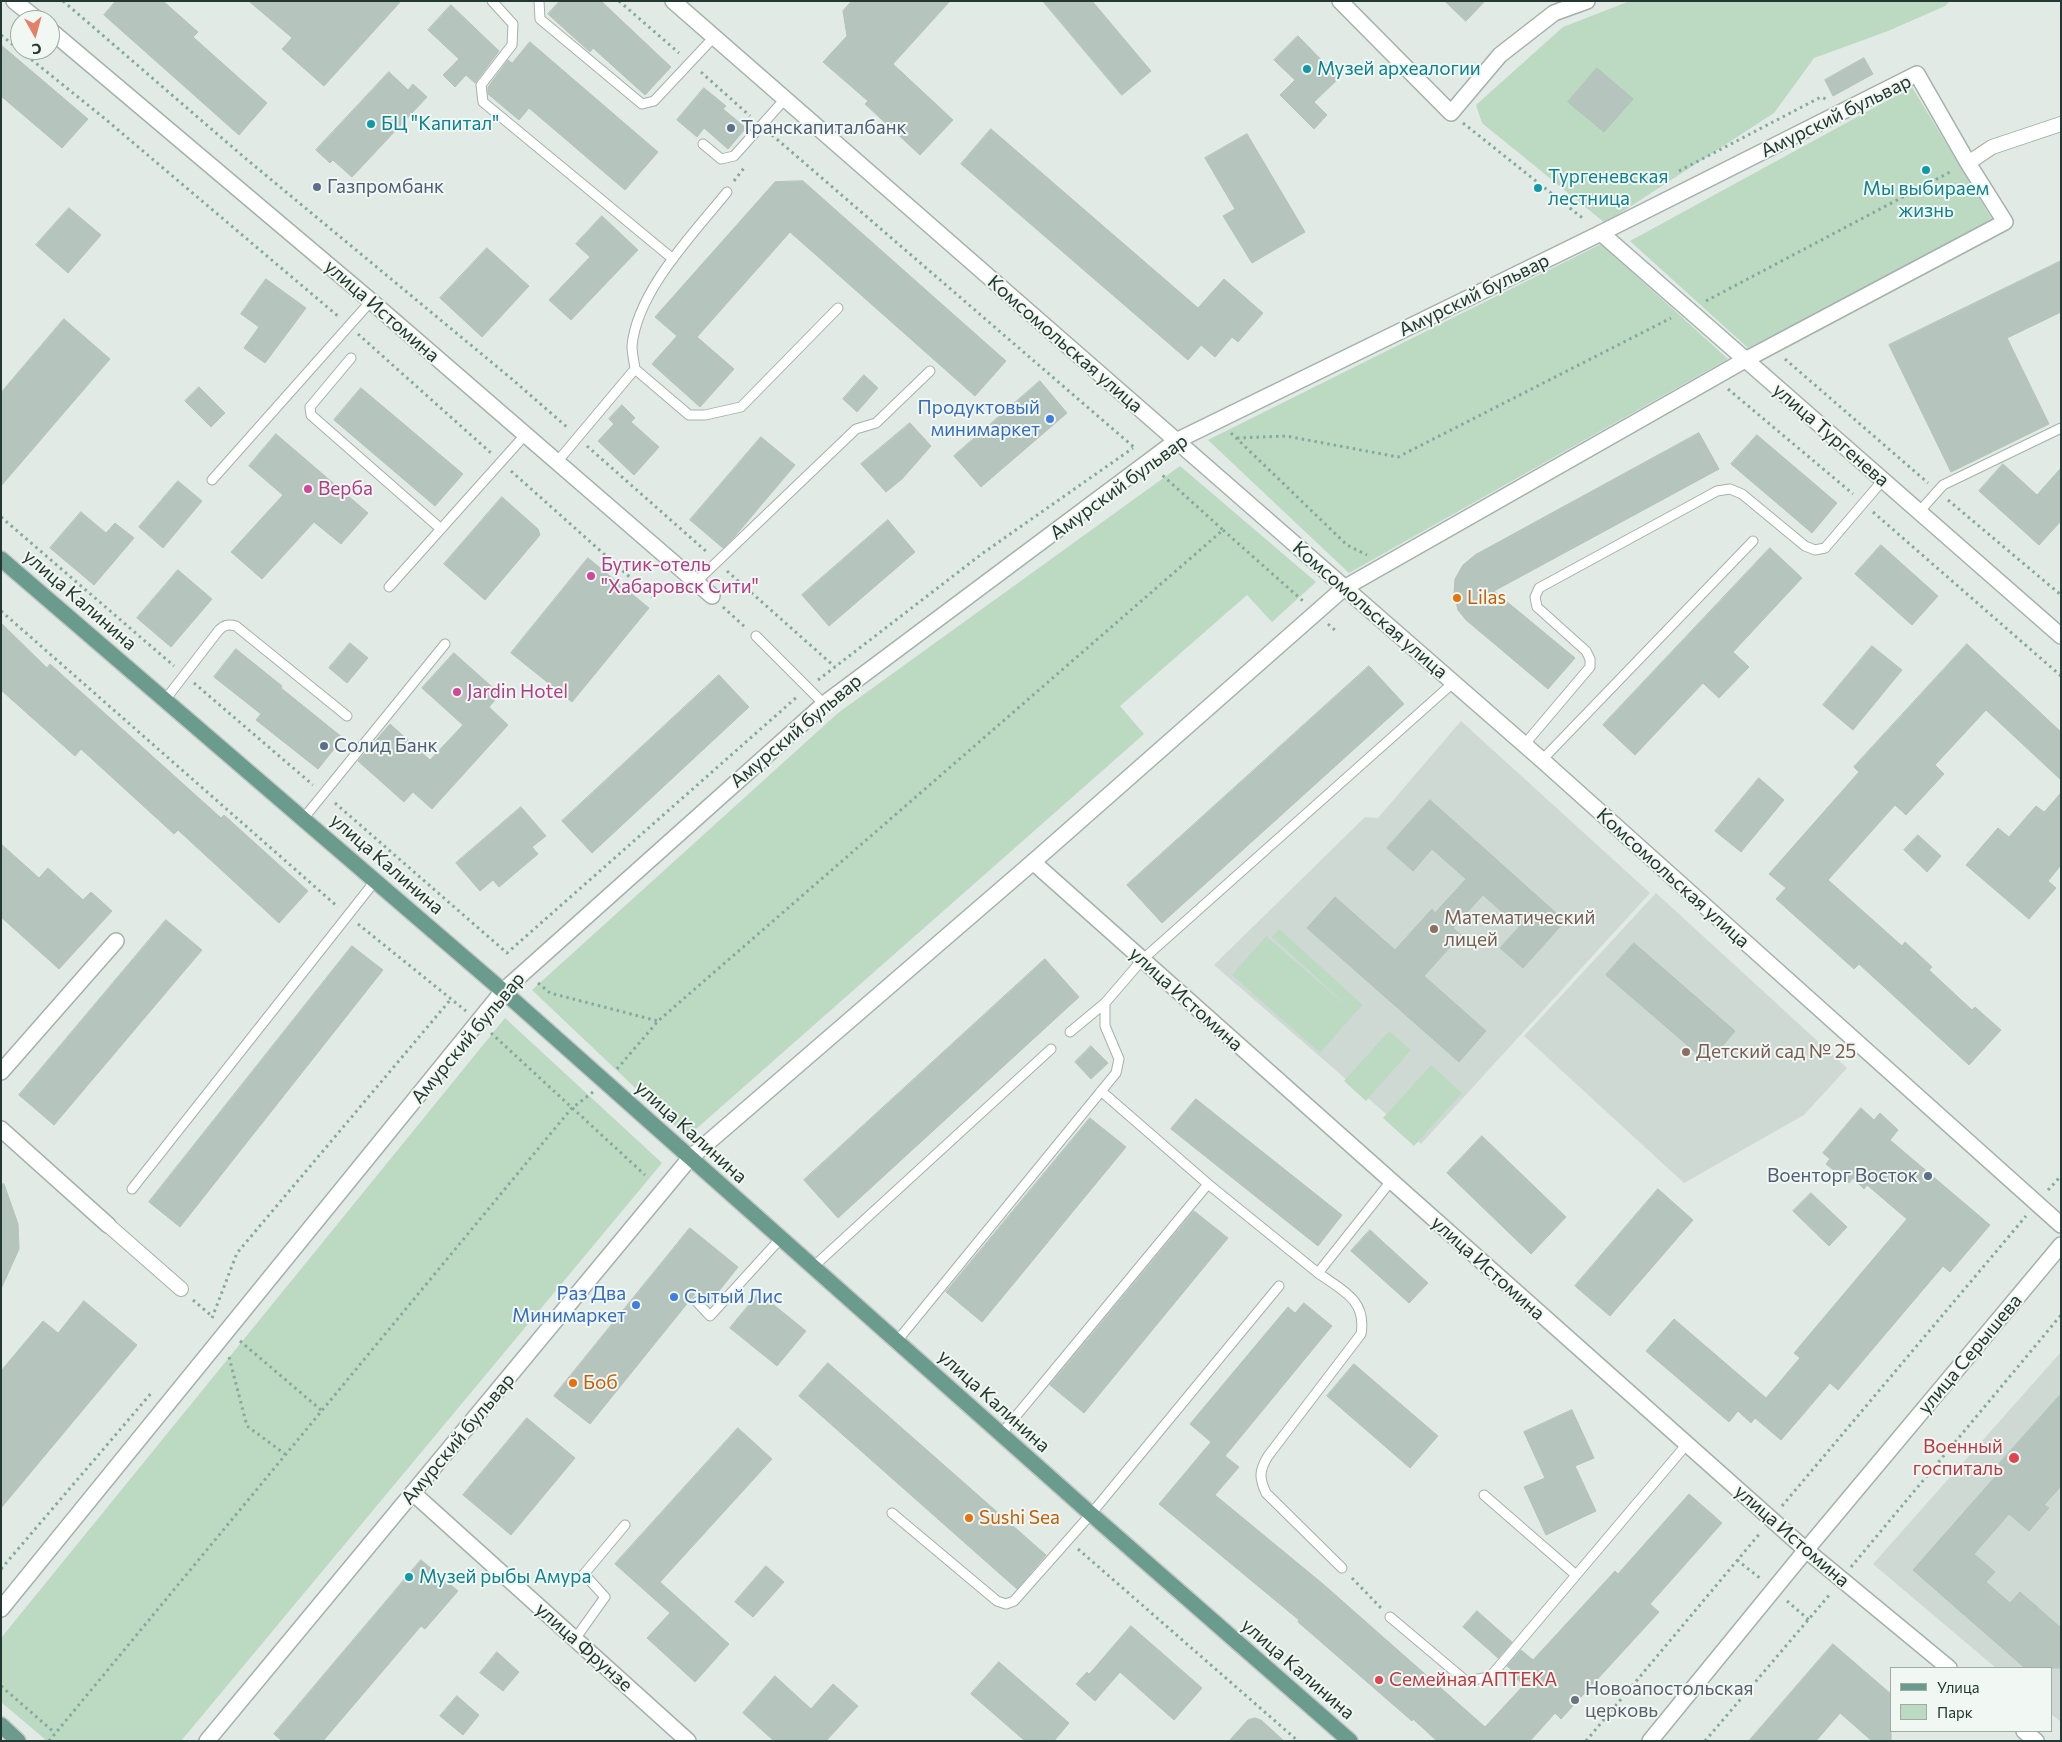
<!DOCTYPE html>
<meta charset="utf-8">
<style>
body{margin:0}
#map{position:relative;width:2062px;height:1742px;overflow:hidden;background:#e1eae5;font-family:Commissioner,sans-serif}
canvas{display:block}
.frame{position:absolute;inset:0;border:2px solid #233832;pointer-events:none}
.legend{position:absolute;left:1890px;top:1667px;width:162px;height:65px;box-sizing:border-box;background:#f1f7f3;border:1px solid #9faba6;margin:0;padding:6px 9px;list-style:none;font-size:15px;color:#233832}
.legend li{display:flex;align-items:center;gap:10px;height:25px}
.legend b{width:25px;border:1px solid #9faba6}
.north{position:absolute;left:10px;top:10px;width:50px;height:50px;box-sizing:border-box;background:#f1f7f3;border:1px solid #9faba6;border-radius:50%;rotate:173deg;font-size:14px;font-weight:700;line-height:20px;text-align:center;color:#233832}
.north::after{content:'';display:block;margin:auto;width:18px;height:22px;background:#e38065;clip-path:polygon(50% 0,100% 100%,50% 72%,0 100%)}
</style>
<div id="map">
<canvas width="2062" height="1742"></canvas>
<div class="frame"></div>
<ul class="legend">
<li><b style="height:6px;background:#6a9b8c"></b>Улица</li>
<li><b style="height:14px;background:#bcd9c2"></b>Парк</li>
</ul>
<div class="north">С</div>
</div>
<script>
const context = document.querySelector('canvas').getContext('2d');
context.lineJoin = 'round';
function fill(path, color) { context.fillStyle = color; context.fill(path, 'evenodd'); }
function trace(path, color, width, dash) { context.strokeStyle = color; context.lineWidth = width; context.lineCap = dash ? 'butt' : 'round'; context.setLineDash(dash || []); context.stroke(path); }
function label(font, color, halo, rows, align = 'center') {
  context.font = font + ' Commissioner,sans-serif'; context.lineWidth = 4; context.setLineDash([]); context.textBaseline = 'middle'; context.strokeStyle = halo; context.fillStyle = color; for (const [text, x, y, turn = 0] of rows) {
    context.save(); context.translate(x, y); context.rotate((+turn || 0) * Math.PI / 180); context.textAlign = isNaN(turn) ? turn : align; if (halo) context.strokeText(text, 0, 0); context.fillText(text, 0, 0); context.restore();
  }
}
fill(new Path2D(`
 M 1461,721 L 1650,893 L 1421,1144 L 1214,965 L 1365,817 L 1378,818 Z
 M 1656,893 L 1847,1068 L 1804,1115 L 1684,1183 L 1524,1036 Z
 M 2061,1352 L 2061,1722 L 2051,1714 L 2051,1668 L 1996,1668 L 1873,1564 Z`), '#cfd9d4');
fill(new Path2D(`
 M 1630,1 L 1950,1 L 1945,6 L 1888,31 L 1814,58 L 1774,113 L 1605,223 L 1482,123 L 1476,105 L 1563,27 Z
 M 1912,87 L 1993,221 L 1748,348 L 1630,241 Z
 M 1601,244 L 1728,359 L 1349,573 L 1208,440 Z
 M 1180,466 L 1316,582 L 1272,622 L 1247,595 L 1120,706 L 1144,734 L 687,1137 L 532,990 L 838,713 Z
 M 1279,929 L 1363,1005 L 1355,1013 L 1272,937 Z
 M 1266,936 L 1355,1013 L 1320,1053 L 1232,975 Z
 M 505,1018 L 662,1163 L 181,1741 L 47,1741 L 1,1702 L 1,1638 Z
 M 1389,1031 L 1411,1050 L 1366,1101 L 1344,1081 Z
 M 1431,1065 L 1462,1093 L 1414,1146 L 1383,1118 Z`), '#bcd9c2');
const building = new Path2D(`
 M 116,1 L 163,1 L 198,32 L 193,37 L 267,103 L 239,135 L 104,15 Z
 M 249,1 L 401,1 L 324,86 L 282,49 L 292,38 Z
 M 560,1 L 601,1 L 671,67 L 645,95 L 593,48 L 590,52 L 548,14 Z
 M 852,1 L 950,1 L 893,64 L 953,120 L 920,155 L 865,104 L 868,101 L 823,62 L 847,36 L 843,11 Z
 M 1043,1 L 1092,1 L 1151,71 L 1122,95 Z
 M 1445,1 L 1485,1 L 1466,21 Z
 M 451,5 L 499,51 L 475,83 L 466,75 L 455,87 L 443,75 L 459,59 L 428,30 Z
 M 1298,36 L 1339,78 L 1314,102 L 1327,115 L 1314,129 L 1280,95 L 1295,80 L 1274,60 Z
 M 530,42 L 658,152 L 625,190 L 529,108 L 519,120 L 488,94 L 488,87 L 508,60 L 512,63 Z
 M 1,45 L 88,119 L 62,148 L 1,96 Z
 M 1864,58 L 1873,74 L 1833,96 L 1825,80 Z
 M 1597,68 L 1633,99 L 1604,132 L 1568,102 Z
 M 389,72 L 408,90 L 413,84 L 427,97 L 352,177 L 333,160 L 330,163 L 316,150 Z
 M 704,88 L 726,106 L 723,109 L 746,128 L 728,149 L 704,128 L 697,137 L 677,120 Z
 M 991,129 L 1198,308 L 1224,279 L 1263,313 L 1238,342 L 1232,337 L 1215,357 L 1201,345 L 1188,360 L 961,164 Z
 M 1247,134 L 1305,232 L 1252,263 L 1223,216 L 1235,209 L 1205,158 Z
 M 803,181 L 1006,361 L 975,396 L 790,232 L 697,337 L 734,369 L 700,407 L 652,364 L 677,336 L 655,317 L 775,182 Z
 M 69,208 L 101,235 L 68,273 L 36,245 Z
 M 602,216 L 638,250 L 571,320 L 549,300 L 590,257 L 576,244 Z
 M 487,248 L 529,286 L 482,337 L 440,298 Z
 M 2061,261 L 2061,312 L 2007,338 L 2049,424 L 1951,472 L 1889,345 Z
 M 266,279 L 306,308 L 265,363 L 244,348 L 259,327 L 241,314 Z
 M 64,319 L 110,359 L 1,486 L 1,393 Z
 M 864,375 L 878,388 L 857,412 L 843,399 Z
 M 1040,381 L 1067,413 L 981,487 L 954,456 Z
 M 199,387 L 225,413 L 211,427 L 185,401 Z
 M 361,388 L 463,474 L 435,506 L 334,420 Z
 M 622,405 L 635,418 L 631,422 L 659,447 L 634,475 L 598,441 L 614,424 L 609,419 Z
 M 910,423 L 931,446 L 902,479 L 886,492 L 861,464 Z
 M 1699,433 L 1719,469 L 1494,591 L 1575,658 L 1548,689 L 1466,620 L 1458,610 L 1454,594 L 1455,579 L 1463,565 L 1475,555 Z
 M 276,434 L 368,513 L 341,544 L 314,522 L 262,579 L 231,552 L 283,495 L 249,466 Z
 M 1757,435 L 1837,503 L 1812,533 L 1731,464 Z
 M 761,437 L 795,465 L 735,536 L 723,548 L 690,520 Z
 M 2003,464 L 2037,495 L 2061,468 L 2061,521 L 2039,545 L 1979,491 Z
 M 178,481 L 202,501 L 163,548 L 139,527 Z
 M 502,497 L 538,529 L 540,535 L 485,600 L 444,564 Z
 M 81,512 L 106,533 L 115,523 L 134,538 L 94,585 L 50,548 Z
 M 888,520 L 915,552 L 829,626 L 802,595 Z
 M 1881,545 L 1938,596 L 1912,625 L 1855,574 Z
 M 1770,548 L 1802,578 L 1733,652 L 1749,667 L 1719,698 L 1703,683 L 1635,755 L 1603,725 Z
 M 588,558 L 649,608 L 572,702 L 511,653 Z
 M 178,570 L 212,599 L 171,647 L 137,618 Z
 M 1,623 L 47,668 L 50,664 L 221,818 L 224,815 L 308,891 L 279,923 L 178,830 L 174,834 L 81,749 L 75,756 L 1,690 Z
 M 350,643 L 368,658 L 347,683 L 329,668 Z
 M 1967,644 L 2061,732 L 2061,780 L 1986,710 L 1935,765 L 1944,774 L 1906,815 L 1895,805 L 1828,880 L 1902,946 L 1905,942 L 1932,967 L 1929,970 L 1972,1010 L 1975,1007 L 2001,1030 L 1969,1065 L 1859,964 L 1854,969 L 1776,899 L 1786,888 L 1769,874 L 1859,772 L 1854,767 Z
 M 1872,646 L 1902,670 L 1853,730 L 1823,705 Z
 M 236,649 L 282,686 L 281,688 L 343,738 L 318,769 L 256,720 L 261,714 L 214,677 Z
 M 454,653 L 500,694 L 489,707 L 508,725 L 432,809 L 413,792 L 404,802 L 358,761 L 390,724 L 430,760 L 463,725 L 422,688 Z
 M 1369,666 L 1404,704 L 1162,923 L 1127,885 Z
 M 719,675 L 749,707 L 592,853 L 562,821 Z
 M 1759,778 L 1784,800 L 1741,852 L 1715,831 Z
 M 2061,793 L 2061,865 L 2048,881 L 2056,888 L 2029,919 L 1966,865 L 1998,828 L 2009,837 L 2036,806 L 2044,812 Z
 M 1430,800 L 1565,921 L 1523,968 L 1500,948 L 1519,927 L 1483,895 L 1453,928 L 1461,935 L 1424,976 L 1486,1031 L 1459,1062 L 1307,928 L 1335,897 L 1395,950 L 1432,909 L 1435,913 L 1466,879 L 1432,849 L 1413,871 L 1387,848 Z
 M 521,807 L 546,836 L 532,847 L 538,854 L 499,887 L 493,880 L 480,891 L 456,863 Z
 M 1918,835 L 1941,856 L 1927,872 L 1904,850 Z
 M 1,844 L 39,878 L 48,868 L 83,900 L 91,892 L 112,911 L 59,969 L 1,917 Z
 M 166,920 L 202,950 L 54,1125 L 19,1095 Z
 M 1634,943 L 1735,1031 L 1708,1063 L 1606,975 Z
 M 352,946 L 383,970 L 180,1227 L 149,1202 Z
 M 1045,959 L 1079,997 L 838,1218 L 804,1180 Z
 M 1091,1046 L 1108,1063 L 1091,1079 L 1075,1062 Z
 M 1196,1099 L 1342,1215 L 1318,1246 L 1171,1129 Z
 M 1861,1108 L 1874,1120 L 1880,1113 L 1898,1130 L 1890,1140 L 1990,1225 L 1950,1272 L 1943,1266 L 1838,1390 L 1830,1383 L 1781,1440 L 1755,1418 L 1751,1423 L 1738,1411 L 1729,1422 L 1646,1351 L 1674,1319 L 1766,1398 L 1800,1358 L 1794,1353 L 1907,1219 L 1867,1185 L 1864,1189 L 1853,1178 L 1849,1183 L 1826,1164 L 1830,1159 L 1823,1153 Z
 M 1090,1118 L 1126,1147 L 982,1322 L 946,1292 Z
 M 1482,1136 L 1566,1217 L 1531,1254 L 1447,1173 Z
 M 4,1184 L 18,1224 L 19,1249 L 1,1289 L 1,1185 Z
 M 1658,1189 L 1693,1220 L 1610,1316 L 1575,1286 Z
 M 1811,1193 L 1847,1227 L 1829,1246 L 1793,1211 Z
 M 1194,1211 L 1228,1238 L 1084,1413 L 1050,1385 Z
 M 690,1228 L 738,1267 L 711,1301 L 698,1290 L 590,1424 L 554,1396 Z
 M 1370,1230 L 1428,1283 L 1409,1303 L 1351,1251 Z
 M 759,1293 L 806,1331 L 777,1366 L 730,1328 Z
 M 84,1301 L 137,1345 L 1,1508 L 1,1371 L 43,1321 L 58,1333 Z
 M 1304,1303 L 1332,1326 L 1225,1456 L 1239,1467 L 1215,1495 L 1323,1584 L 1485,1727 L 1524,1685 L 1516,1678 L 1519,1676 L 1507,1666 L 1521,1650 L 1533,1660 L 1615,1571 L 1618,1574 L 1689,1494 L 1722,1523 L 1650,1604 L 1659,1612 L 1561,1719 L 1555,1713 L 1530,1741 L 1437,1741 L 1413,1719 L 1412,1721 L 1298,1622 L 1299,1620 L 1159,1504 L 1211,1442 L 1190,1424 L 1288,1307 L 1295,1313 Z
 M 828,1363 L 1046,1555 L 1017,1589 L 799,1396 Z
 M 1354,1364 L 1438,1436 L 1410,1468 L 1327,1396 Z
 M 2061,1394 L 2061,1486 L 2044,1505 L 2049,1508 L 2029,1531 L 2009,1514 L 1974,1554 L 1995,1572 L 1986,1582 L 2010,1603 L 2020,1592 L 2061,1628 L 2061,1668 L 2025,1668 L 1913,1570 L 2003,1468 L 1999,1464 Z
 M 1572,1410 L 1594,1458 L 1575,1466 L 1596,1511 L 1546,1535 L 1524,1487 L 1545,1478 L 1524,1432 Z
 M 527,1418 L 575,1458 L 511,1535 L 463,1495 Z
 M 738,1428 L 772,1459 L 660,1582 L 729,1644 L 695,1682 L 647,1638 L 670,1613 L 615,1564 Z
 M 421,1560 L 458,1591 L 425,1629 L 421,1626 L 323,1741 L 282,1741 L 274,1734 Z
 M 766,1566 L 784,1582 L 753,1617 L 735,1602 Z
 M 1477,1611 L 1512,1642 L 1498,1658 L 1463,1627 Z
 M 1131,1626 L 1202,1688 L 1174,1720 L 1120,1672 L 1095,1701 L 1076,1684 L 1087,1672 L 1089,1674 Z
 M 1833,1644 L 1891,1694 L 1891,1741 L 1872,1741 L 1840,1713 L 1816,1741 L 1749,1741 Z
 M 497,1652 L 519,1672 L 503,1691 L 480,1673 Z
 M 999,1662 L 1069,1723 L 1054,1741 L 1025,1741 L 971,1694 Z
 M 775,1676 L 811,1709 L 833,1684 L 858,1706 L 826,1741 L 774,1741 L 743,1713 Z
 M 457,1696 L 479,1715 L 463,1735 L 440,1716 Z
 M 1255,1718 L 1261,1720 L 1284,1741 L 1229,1741 L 1248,1720 Z`);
fill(building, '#b6c4be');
trace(building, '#b4c2bc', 1);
const service = new Path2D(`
 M 492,1 L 513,24 L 512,45 L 481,85 L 483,102 L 673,259
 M 539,1 L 540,19 L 642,104 L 654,101 L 714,37
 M 703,144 L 721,159 L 734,156 L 785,99
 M 351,358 L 310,407 L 311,415 L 441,529
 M 635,369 L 689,415 L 705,415 L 741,407 L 838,308
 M 557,462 L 635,369 C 634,361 632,353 632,346 C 637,291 694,233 727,192
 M 212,480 L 371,301
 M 1919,512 L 1943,485 L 2061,428
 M 696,582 L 856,429 L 876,423 L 930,371
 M 389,587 L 525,435
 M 756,636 L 824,704
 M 165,700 L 219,630 C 224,625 228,624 236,626 L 347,716
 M 1524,745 L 1590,667 L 1590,659 L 1586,651 L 1537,607 L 1535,597 L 1539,588 L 1717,491 L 1730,489 L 1742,494 L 1805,546 L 1815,550 L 1825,548 L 1883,480
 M 1542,760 L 1753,541
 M 303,819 L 445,644
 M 1070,1032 L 1105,1003
 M 1208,1184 L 1318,1273 L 1391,1181
 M 132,1189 L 375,881
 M 813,1267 L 1051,1049
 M 1318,1273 C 1342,1290 1367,1300 1361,1334 L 1268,1456 C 1259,1471 1259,1478 1266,1493 L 1342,1568
 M 697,1302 L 710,1316 L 781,1238
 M 897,1341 L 1116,1073 L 1119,1059 L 1105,1026 L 1105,1003 L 1142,960 L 1453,683
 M 1002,1433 L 1208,1184 L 1101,1091
 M 1484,1495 L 1576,1575
 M 892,1513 L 997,1601 L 1006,1604 L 1014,1601 L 1091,1514 L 1279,1286
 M 1390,1617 L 1466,1681 L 1490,1677 L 1687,1444
 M 575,1639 L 605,1597 L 584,1574 L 625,1525`);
const pedestrian = new Path2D(`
 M 1968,163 L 1992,147 L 2061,124
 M 108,1225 L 181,1289`);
const minor = new Path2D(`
 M 1340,1 L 1451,113 L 1500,55 L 1554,13 L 1587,1
 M 1601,233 L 2061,636
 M 1033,862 L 1806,1550 L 1949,1668
 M 1,1072 L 116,941
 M 1,1129 L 108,1225
 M 413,1493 L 688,1741
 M 2024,1731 L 2036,1741`);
const tertiary = new Path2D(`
 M 14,1 L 38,20
 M 673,1 L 1542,760 L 2061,1225
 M 50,30 L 371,301 L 712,596
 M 1,1609 L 503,991 L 824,704 L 1176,441 L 1601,233 L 1917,74 L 1968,163 L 2005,222 L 1745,360 L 1344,588 L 1033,862 L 690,1158 L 207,1741
 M 1650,1741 L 1806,1550 L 2061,1245`);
const primary = new Path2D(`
 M 1,559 L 503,991 L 1091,1514 L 1350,1741
 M 1,1725 L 18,1741`);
trace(service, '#a4b1ac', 11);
trace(pedestrian, '#a4b1ac', 16);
trace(minor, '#a4b1ac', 18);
trace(tertiary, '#a4b1ac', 18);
trace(primary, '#c1c7c6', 18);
trace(new Path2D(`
 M 63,1 L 245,158 L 513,380 L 568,428
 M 619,1 L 679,53
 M 1,35 L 104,118 L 339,317
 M 701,72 L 750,116
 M 1463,123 L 1585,220
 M 772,135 L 1136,449
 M 1679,171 L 1821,97 L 1826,99
 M 734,181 L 744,168
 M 1706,301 L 1952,171
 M 358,334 L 491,453
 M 1785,359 L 1928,483
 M 1728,389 L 1853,494
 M 1231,433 L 1347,545 L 1367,555
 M 1237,438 L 1286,436 L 1398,457 L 1671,318
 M 587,446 L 708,553
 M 511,471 L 652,597
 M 1948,500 L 2061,595
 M 1873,512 L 2061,676
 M 1,517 L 174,666
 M 1223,530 L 1303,601
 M 727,571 L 835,667
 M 723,607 L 746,628
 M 1,611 L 338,907
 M 1328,624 L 1337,632
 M 818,680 L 983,553 L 1133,448
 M 194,683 L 313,785
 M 335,803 L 507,953 L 798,696
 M 358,924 L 466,1011
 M 538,983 L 550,993 L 658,1021
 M 491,1033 L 645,1175
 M 617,1069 L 658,1021 L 1223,530 L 1160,473
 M 2048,1190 L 2061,1176
 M 193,1300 L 213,1317
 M 212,1318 L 237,1253 L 451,999
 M 240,1341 L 321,1410
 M 229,1357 L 247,1426 L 285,1454
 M 1782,1506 L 2026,1216
 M 1078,1549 L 1298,1741
 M 1737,1560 L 1761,1579
 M 1851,1567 L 2061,1315
 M 1,1569 L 153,1391
 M 1352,1578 L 1381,1608
 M 1787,1601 L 1809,1620
 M 1,1686 L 55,1733
 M 49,1741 L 571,1109 L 593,1092
 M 1586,1741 L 1761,1532
 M 1705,1741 L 1831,1593`), '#84aa9d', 3, [2.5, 4]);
trace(service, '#fff', 9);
trace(pedestrian, '#fff', 14);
trace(minor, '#fff', 15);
trace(tertiary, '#fff', 15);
trace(primary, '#6a9b8c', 15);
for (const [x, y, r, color] of [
 [1307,69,5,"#0f9aa8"],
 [371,124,5,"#0f9aa8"],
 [731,128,5,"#5c6f8a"],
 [1926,170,5,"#0f9aa8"],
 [317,187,5,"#5c6f8a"],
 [1538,188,5,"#0f9aa8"],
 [1050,419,5,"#3f7fe0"],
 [308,489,5,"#d1479c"],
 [591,576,5,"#d1479c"],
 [1457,598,5,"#e8710a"],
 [457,692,5,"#d1479c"],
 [324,746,5,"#5c6f8a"],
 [1434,929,5,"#8d6e63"],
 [1686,1052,5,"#8d6e63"],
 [1928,1176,5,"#5c6f8a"],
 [674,1297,5,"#3f7fe0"],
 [636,1305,5,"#3f7fe0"],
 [573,1383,5,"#e8710a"],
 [2014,1458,6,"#e0444e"],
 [969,1518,5,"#e8710a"],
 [409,1577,5,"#0f9aa8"],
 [1379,1680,5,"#e0444e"],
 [1575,1700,5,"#6b7280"]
]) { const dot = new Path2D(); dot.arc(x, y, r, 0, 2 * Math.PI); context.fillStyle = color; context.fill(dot); trace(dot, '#f1f7f3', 2); }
label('19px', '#0d838f', '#f1f7f3', [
 ["Музей археалогии",1317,69],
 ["БЦ \"Капитал\"",381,124],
 ["Тургеневская",1548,177],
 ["лестница",1548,199],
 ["Мы выбираем",1926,189,"center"],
 ["жизнь",1926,211,"center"],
 ["Музей рыбы Амура",419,1577]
], 'left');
label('19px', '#233832', '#f1f7f3', [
 ["Амурский бульвар",1836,116,-26],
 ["Амурский бульвар",1474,295,-26],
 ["улица Истомина",382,311,41],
 ["Комсомольская улица",1065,344,41],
 ["улица Тургенева",1831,435,41],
 ["Амурский бульвар",1119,487,-36],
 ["улица Калинина",80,600,41],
 ["Комсомольская улица",1370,610,41],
 ["Амурский бульвар",796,731,-40],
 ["улица Калинина",387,864,41],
 ["Комсомольская улица",1673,878,42],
 ["улица Истомина",1186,999,42],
 ["Амурский бульвар",468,1038,-50],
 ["улица Калинина",691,1132,42],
 ["улица Истомина",1488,1268,42],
 ["улица Серышева",1970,1354,-50],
 ["улица Калинина",994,1401,42],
 ["Амурский бульвар",458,1439,-50],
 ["улица Истомина",1792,1536,41],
 ["улица Фрунзе",584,1647,42],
 ["улица Калинина",1298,1669,41]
]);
label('19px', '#4e5e75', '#f1f7f3', [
 ["Транскапиталбанк",741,128],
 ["Газпромбанк",327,187],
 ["Солид Банк",334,746],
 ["Военторг Восток",1918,1176,"right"]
], 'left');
label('19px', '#366cbe', '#f1f7f3', [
 ["Продуктовый",1040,408],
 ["минимаркет",1040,430],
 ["Раз Два",626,1294],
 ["Минимаркет",626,1316],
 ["Сытый Лис",684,1297,"left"]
], 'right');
label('19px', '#b23c85', '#f1f7f3', [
 ["Верба",318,489],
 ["Бутик-отель",601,565],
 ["\"Хабаровск Сити\"",601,587],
 ["Jardin Hotel",467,692]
], 'left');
label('19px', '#c56008', '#f1f7f3', [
 ["Lilas",1467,598],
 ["Боб",583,1383],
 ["Sushi Sea",979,1518]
], 'left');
label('19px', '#785e54', '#f1f7f3', [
 ["Математический",1444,918],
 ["лицей",1444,940],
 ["Детский сад № 25",1696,1052]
], 'left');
label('19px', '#be3a42', '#f1f7f3', [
 ["Военный",2003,1447],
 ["госпиталь",2003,1469],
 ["Семейная АПТЕКА",1389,1680,"left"]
], 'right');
label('19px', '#5b616d', '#f1f7f3', [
 ["Новоапостольская",1585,1689],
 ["церковь",1585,1711]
], 'left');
</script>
